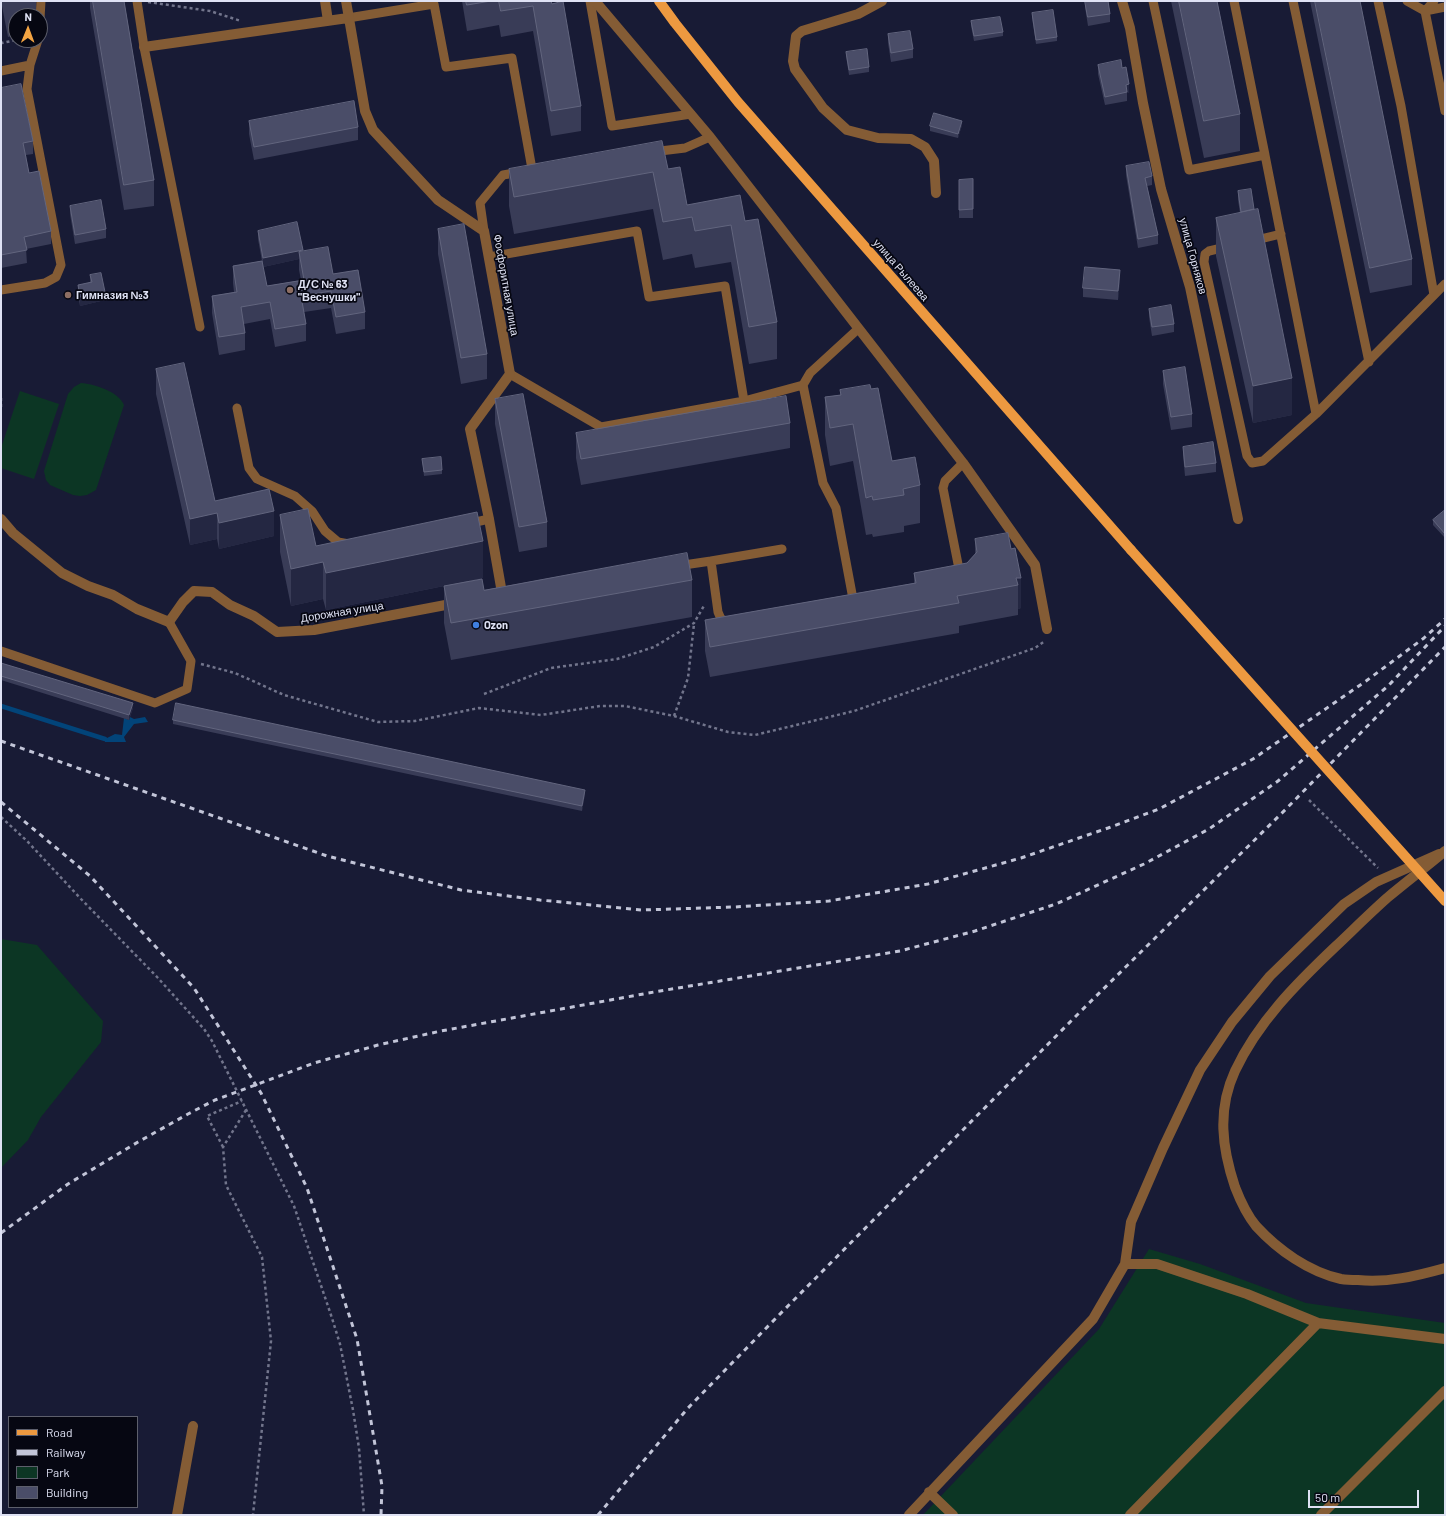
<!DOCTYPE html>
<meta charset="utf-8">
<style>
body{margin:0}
#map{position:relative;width:1446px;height:1516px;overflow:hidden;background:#181b35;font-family:Barlow,sans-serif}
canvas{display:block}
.frame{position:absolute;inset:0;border:2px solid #dfe2f4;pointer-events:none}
.legend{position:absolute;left:8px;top:1416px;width:130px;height:92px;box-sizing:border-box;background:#060712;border:1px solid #5d5f6c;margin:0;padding:5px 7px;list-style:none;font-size:12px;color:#dfe2f4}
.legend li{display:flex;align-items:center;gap:8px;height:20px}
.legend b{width:20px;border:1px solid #5d5f6c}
.north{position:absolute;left:8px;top:8px;width:40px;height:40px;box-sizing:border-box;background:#060712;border:1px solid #5d5f6c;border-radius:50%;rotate:1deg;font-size:11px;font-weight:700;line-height:16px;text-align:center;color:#dfe2f4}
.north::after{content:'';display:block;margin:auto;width:14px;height:18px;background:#f3a443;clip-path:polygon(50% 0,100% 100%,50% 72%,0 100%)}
.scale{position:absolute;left:1308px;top:1490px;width:111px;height:18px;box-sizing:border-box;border:2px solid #dfe2f4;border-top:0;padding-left:5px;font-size:12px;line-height:14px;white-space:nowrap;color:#dfe2f4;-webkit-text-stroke:3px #060712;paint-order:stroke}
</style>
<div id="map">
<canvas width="1446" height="1516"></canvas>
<div class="frame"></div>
<ul class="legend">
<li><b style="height:5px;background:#ed9940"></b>Road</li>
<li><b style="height:5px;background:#c2c5d8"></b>Railway</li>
<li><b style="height:11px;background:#0c3624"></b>Park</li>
<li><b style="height:11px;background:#4a4d68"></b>Building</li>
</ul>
<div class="north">N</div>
<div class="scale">50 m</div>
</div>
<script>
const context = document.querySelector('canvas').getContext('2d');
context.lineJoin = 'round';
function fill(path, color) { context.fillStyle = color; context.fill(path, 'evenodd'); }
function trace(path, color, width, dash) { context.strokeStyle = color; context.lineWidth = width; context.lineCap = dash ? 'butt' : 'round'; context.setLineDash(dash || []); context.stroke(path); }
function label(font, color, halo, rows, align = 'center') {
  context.font = font + ' Barlow,sans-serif'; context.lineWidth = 3.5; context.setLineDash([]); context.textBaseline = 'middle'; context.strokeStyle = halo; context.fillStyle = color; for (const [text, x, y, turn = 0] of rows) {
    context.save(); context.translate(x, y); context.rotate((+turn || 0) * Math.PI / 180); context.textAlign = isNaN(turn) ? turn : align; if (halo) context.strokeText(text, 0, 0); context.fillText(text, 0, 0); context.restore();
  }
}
fill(new Path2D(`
 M 81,383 C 95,384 119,392 124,405 L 96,490 L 87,495 L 80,496 L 73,495 L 50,485 L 46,480 L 44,471 L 68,394 L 74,387 Z
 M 20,391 L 59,404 L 34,479 L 1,468 L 1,448 Z
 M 1,939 L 37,945 L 103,1021 L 101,1042 L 41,1117 L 28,1140 L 1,1168 Z
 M 1149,1249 L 1200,1264 L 1306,1303 L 1445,1323 L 1445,1515 L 923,1515 L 1099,1329 Z`), '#0c3624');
fill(new Path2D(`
 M 130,717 L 134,719 L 145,717 L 148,722 L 134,724 L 124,737 L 126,742 L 105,742 L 105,739 L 115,734 L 122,735 L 124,718 L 129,720 Z`), '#024479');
trace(new Path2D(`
 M 1,706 L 105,739`), '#024479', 4.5);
trace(new Path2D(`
 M 148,2 L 210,11 L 241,21
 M 1,42 L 2,43 L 16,40
 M 1,398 L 1,410
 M 201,664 L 235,673 L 284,695 L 378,722 L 415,721 L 479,708 L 541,715 L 600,706 L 625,706 L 674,716 L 728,732 L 755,735 L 854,711 L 1035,648 L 1045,641
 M 484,694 L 551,668 L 617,659 L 654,647 L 694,623 L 705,604
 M 674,716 L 688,678 L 694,624
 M 1309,800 L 1378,868
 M 1,817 L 27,841 L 81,899 L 158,978 L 204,1029 L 212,1041 L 294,1206 L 331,1315 L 340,1344 L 353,1410 L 359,1448 L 364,1515
 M 246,1110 L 223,1147 L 226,1185 L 262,1257 L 271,1341 L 253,1515
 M 223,1147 L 207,1116 L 242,1101`), '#72758c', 2.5, [3, 3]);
trace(new Path2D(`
 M 137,1 L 144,47 L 200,327
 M 590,1 L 612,126 L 691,114
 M 1153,1 L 1189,170 L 1265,155 L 1234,1
 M 1293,1 L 1369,362
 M 1407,1 L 1425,11 L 1445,7
 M 1434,1 L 1425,11 L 1445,111
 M 348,18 L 434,4 L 446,67 L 512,58 L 532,169 L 539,168
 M 40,19 L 41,1
 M 1,71 L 30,65
 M 652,152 L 685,148 L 710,137
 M 1265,155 L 1316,414
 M 484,231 L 480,203 L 503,175 L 520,172
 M 1252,241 L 1281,234
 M 1226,247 L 1209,251 L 1205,254 L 1204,262 L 1247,456 L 1252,463 L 1263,461 L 1316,414 L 1434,295 L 1401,106 L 1378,1
 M 489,257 L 637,231 L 649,297 L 725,286 L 744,401
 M 1,290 L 45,283 L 56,277 L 61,265 L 27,89 L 30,65 L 38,40
 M 1434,295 L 1445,284
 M 858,329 L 810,373 L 803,385 L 823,483 L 836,508 L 853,599 L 859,598
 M 510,374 L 601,427 L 744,401 L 803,385
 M 237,408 L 249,468 L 257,479 L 295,496 L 312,511 L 325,531 L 338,542 L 349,544
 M 467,524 L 489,519
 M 711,561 L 782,549
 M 677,566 L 711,561 L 718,612 L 721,619 L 728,622 L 731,621
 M 956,576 L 959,569 L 943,488 L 945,481 L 963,463
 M 1,651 L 155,703 L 187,689 L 191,661 L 169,622`), '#845c35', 9);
trace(new Path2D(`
 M 325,1 L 328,21
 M 346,1 L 365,111 L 373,130 L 438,200 L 484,231 L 510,374 L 470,429 L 489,519 L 502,593 L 495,594
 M 595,1 L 710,137 L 963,463 L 1035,565 L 1047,629
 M 882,1 L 858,14 L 802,31 L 796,36 L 793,61 L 795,69 L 823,108 L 847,130 L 878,138 L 911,139 L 925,147 L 934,161 L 936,193
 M 1122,1 L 1130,28 L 1143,103 L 1161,189 L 1190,287 L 1238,519
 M 144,47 L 348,18
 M 1,519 L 13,533 L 62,573 L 88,586 L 113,595 L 137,609 L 169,622 L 183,602 L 194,591 L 212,592 L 230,605 L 254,616 L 277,632 L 314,630 L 456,603
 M 1125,1264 L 1157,1264 L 1247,1294 L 1318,1323 L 1445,1339
 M 929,1492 L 953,1515
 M 177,1515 L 193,1426
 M 909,1515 L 1093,1319 L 1125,1264 L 1131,1222 L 1163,1148 L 1200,1070 L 1232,1022 L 1270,976 L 1344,904 L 1376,882 L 1439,854
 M 1130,1515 L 1318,1323
 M 1321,1515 L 1445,1391`), '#845c35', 10);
trace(new Path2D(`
 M 1445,851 C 1426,867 1406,882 1387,898 C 1369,914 1352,931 1335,947 C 1296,984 1258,1022 1235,1071 C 1217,1110 1222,1148 1235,1187 C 1240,1200 1247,1215 1256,1226 C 1278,1250 1309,1272 1341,1279 C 1347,1280 1353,1280 1358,1280 C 1388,1283 1416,1276 1445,1268`), '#845c35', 10);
trace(new Path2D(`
 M 659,1 L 675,23 L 738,102 L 1131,550`), '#ed9940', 10);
trace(new Path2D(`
 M 1,741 L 327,856 L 461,890 L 540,900 L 642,910 L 734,907 L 829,901 L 928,884 L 1021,858 L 1108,828 L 1159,809 L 1253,759 L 1366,681 L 1424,638 L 1445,619
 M 1,802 L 90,876 L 194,988 L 261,1093 L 307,1188 L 357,1339 L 382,1486 L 381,1515
 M 1,1233 L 68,1184 L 138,1142 L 188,1114 L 215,1100 L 314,1063 L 378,1045 L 441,1031 L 654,992 L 900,951 L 975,931 L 1056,904 L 1144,864 L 1209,829 L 1278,781 L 1389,685 L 1445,626
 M 598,1515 L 688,1408 L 779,1315 L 1079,1013 L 1286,809 L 1445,647`), '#c2c5d8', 3, [5, 5]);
trace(new Path2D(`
 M 1131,550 L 1445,901`), '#ed9940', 10);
fill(new Path2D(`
 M 1,1 L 36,1 L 36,16 L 16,16 L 16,35 L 8,37 Z
 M 90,1 L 124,1 L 154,180 L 154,206 L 124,210 L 90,8 Z
 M 258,1 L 269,1 L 260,2 Z
 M 462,1 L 551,1 L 581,106 L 581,131 L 551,136 L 533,31 L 501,37 L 499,25 L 467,31 Z
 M 1085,1 L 1108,1 L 1110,14 L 1110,22 L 1088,26 L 1085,7 Z
 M 1171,1 L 1217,1 L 1240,114 L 1240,151 L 1204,158 Z
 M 1310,1 L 1360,1 L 1412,259 L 1412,285 L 1370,293 Z
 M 1032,13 L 1057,37 L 1057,41 L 1036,44 L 1032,18 Z
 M 971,21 L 1003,32 L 1003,36 L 974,41 L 971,26 Z
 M 888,34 L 913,49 L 913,58 L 891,62 L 888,43 Z
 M 846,52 L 869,67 L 869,72 L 849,75 L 846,56 Z
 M 1098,65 L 1122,68 L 1129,93 L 1127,93 L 1127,101 L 1105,105 L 1098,74 Z
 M 1,88 L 33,141 L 33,154 L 26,155 L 29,173 L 51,231 L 51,244 L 26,249 L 27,263 L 1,268 Z
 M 249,121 L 358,127 L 358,140 L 254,160 L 249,134 Z
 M 962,125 L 958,138 L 930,131 L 930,126 Z
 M 1126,166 L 1152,176 L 1152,185 L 1147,186 L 1158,235 L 1158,244 L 1138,248 L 1126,175 Z
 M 509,169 L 668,169 L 687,205 L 745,221 L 777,322 L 777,359 L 749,364 L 731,262 L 695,268 L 692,254 L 663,260 L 653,209 L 514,234 L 509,206 Z
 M 973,179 L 973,218 L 959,218 L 959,180 Z
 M 1238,191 L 1254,209 L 1292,415 L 1253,423 L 1216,256 L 1216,218 L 1240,213 L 1238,200 Z
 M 70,206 L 106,229 L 106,238 L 75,244 L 70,214 Z
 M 438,229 L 487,354 L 487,379 L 461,384 L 438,254 Z
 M 258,231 L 303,252 L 333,274 L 365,312 L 365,329 L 336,334 L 331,308 L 304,312 L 306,324 L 306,341 L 275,347 L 270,319 L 244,324 L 245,333 L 245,350 L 219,355 L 212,313 L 212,296 L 234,292 L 233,283 L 233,266 L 262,261 L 258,239 ZM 299,259 L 299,270 L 301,280 L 267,286 L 263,267 Z
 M 90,275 L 105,300 L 80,306 L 78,294 L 78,285 L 90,283 Z
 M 1120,279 L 1118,300 L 1083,297 L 1083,288 Z
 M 1149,309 L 1174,324 L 1174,332 L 1152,336 L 1149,317 Z
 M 156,369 L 215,501 L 274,536 L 219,549 L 217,539 L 190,545 L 156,394 Z
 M 1163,371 L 1192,414 L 1192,427 L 1171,430 L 1163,384 Z
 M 871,389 L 892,461 L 920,485 L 920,523 L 904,526 L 904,532 L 873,537 L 872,534 L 866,535 L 853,461 L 830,466 L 825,435 L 825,397 L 840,395 L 840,390 Z
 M 495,399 L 547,522 L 547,547 L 519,552 L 495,424 Z
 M 790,423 L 790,448 L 581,485 L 576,458 L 576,433 Z
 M 1183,447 L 1216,463 L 1216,472 L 1185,476 L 1183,455 Z
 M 422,459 L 442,470 L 442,474 L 424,476 Z
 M 1445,510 L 1445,538 L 1433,525 L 1433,520 Z
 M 280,515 L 316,546 L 483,578 L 469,581 L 484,590 L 692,580 L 692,617 L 451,660 L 444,623 L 444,586 L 326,610 L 323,599 L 291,606 L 280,552 Z
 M 975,539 L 1011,549 L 1015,548 L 1021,608 L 1018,609 L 1018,615 L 959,626 L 959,633 L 710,677 L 705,651 L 705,620 L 914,583 L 914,573 L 967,563 L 975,555 Z
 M 1,663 L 133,708 L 129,720 L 1,680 Z
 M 173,720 L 585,794 L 582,811 L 173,724 Z`), '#393c57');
fill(new Path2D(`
 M 1129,84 L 1129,93 L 1127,93 L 1126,85 Z
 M 962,121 L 962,125 L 958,138 L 958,134 Z
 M 303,250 L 303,258 L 299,252 L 299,259 L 263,267 L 263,258 Z
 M 1120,270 L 1120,279 L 1118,300 L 1118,291 Z
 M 105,292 L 105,300 L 80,306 L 80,297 Z
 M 1292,378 L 1292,415 L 1253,423 L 1253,386 Z
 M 274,511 L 274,536 L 219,549 L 219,523 Z
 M 217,513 L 217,539 L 190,545 L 190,519 Z
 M 483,541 L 483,578 L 326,610 L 326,573 Z
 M 323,562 L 323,599 L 291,606 L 291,569 Z
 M 1016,578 L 1021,578 L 1021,608 L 1018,609 L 1018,585 Z
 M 133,703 L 133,708 L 129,720 L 129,715 Z
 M 585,790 L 585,794 L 582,811 L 582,806 Z`), '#242742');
const building = new Path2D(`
 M 93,1 L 124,1 L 154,180 L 124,185 Z
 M 466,1 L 491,1 L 467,5 Z
 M 499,1 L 551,1 L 552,4 L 563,1 L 581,106 L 551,111 L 533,6 L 501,11 Z
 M 1085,1 L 1108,1 L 1110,14 L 1088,17 Z
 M 1179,1 L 1217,1 L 1240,114 L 1204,121 Z
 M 1315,1 L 1360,1 L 1412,259 L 1370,268 Z
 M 1053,10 L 1057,37 L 1036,40 L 1032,13 Z
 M 1000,17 L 1003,32 L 974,36 L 971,21 Z
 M 910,31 L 913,49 L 891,53 L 888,34 Z
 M 867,49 L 869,67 L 849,70 L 846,52 Z
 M 1121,60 L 1122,68 L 1126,67 L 1129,84 L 1126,85 L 1127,92 L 1105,97 L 1098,65 Z
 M 21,84 L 33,141 L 23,143 L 29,173 L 39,171 L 51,231 L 24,237 L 27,250 L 1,255 L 1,88 Z
 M 354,101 L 358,127 L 254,147 L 249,121 Z
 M 934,113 L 962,121 L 958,134 L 930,126 Z
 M 662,141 L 668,169 L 680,167 L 687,205 L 740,195 L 745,221 L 758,219 L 777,322 L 749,327 L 731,225 L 695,231 L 692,217 L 663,222 L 653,172 L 514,197 L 509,169 Z
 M 1149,162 L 1152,176 L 1145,178 L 1158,235 L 1138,239 L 1126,166 Z
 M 973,179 L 973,209 L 959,210 L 959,180 Z
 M 1251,189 L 1254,209 L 1241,212 L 1238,191 Z
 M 101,200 L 106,229 L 75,235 L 70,206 Z
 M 1258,209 L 1292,378 L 1253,386 L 1216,218 Z
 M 297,222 L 303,250 L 263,258 L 258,231 Z
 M 464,224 L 487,354 L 461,358 L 438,229 Z
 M 328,247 L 333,274 L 358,270 L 365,312 L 336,317 L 331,291 L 301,296 L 306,324 L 275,329 L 270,302 L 241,307 L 245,333 L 219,337 L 212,296 L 237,292 L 233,266 L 262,261 L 267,286 L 304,280 L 299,252 Z
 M 1085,267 L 1120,270 L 1118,291 L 1083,288 Z
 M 101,273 L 105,292 L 80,297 L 78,285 L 92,282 L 90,275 Z
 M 1171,305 L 1174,324 L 1152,327 L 1149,309 Z
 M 184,363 L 215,501 L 269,489 L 274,511 L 219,523 L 217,513 L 190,519 L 156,369 Z
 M 1185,367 L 1192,414 L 1171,417 L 1163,371 Z
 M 870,385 L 871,389 L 878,388 L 892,461 L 915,457 L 920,485 L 903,489 L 904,495 L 873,500 L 872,496 L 866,498 L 853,424 L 830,428 L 825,397 L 841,395 L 840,390 Z
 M 523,394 L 547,522 L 519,527 L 495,399 Z
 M 786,396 L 790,423 L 581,459 L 576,433 Z
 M 1213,442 L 1216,463 L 1185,467 L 1183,447 Z
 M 441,457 L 442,470 L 424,472 L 422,459 Z
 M 308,509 L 316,546 L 477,512 L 483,541 L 326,573 L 323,562 L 291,569 L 280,515 Z
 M 1445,510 L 1445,534 L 1433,520 Z
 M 1008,533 L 1011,549 L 1015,548 L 1021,578 L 1016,578 L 1018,585 L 957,596 L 959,603 L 710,647 L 705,620 L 916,583 L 914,573 L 967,563 L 977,552 L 975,539 Z
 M 687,553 L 692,580 L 451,623 L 444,586 L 482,579 L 484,590 Z
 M 1,663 L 133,703 L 129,715 L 1,676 Z
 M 176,703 L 585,790 L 582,806 L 173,720 Z`);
fill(building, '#4a4d68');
trace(building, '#62657e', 1);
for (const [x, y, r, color] of [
 [290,290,4,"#8d6e63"],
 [68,295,4,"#8d6e63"],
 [476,625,4,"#3f7fe0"]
]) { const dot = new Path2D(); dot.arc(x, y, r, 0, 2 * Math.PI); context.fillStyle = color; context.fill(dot); trace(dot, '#060712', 1.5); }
label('11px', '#dfe2f4', '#060712', [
 ["улица Горняков",1193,256,75],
 ["улица Рылеева",901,270,49],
 ["Фосфоритная улица",506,285,80],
 ["Дорожная улица",342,612,-9]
]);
label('bold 11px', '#dfe2f4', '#060712', [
 ["Д/С № 63",298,284],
 ["\"Веснушки\"",298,297],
 ["Гимназия №3",76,295],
 ["Ozon",484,625]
], 'left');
</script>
